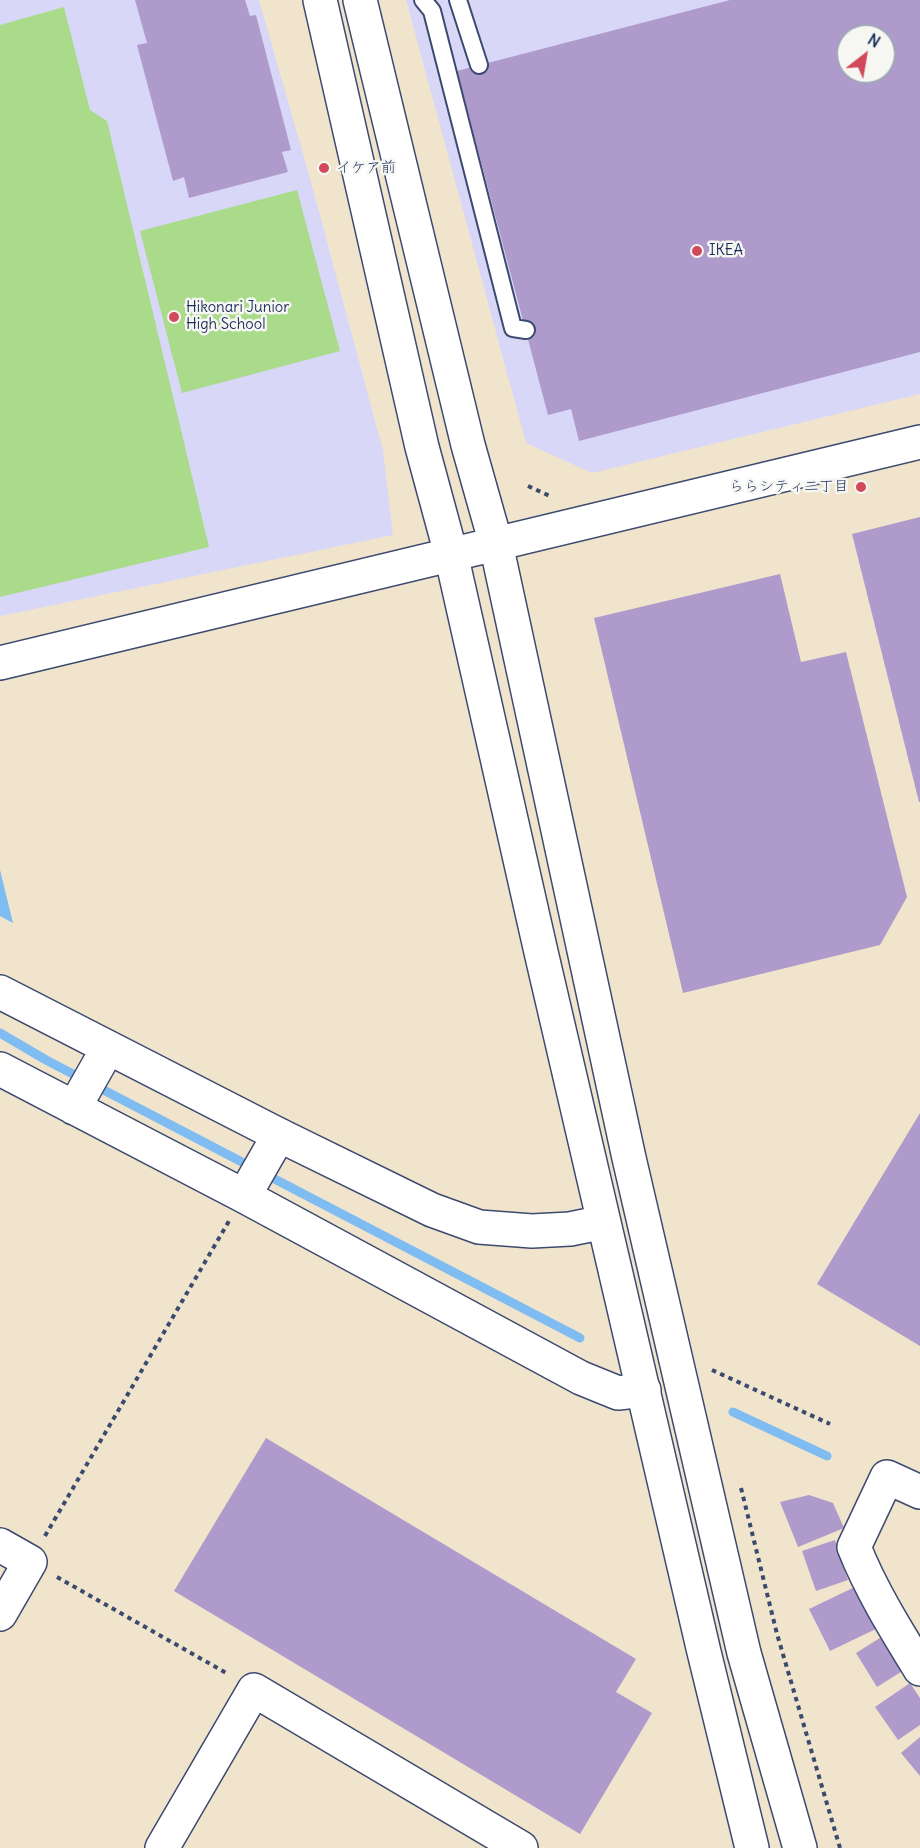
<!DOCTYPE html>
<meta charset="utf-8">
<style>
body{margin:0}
#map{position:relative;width:920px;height:1848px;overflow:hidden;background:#f1e4cc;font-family:Delius,sans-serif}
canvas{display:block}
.north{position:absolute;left:836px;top:24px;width:60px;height:60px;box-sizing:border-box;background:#f6f6f2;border:2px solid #9ea6b7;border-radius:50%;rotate:31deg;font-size:16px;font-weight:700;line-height:24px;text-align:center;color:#1b2f5e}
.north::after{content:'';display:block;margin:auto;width:21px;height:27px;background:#d1495b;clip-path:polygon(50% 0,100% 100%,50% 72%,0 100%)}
</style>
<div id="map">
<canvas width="920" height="1848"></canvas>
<div class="north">N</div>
</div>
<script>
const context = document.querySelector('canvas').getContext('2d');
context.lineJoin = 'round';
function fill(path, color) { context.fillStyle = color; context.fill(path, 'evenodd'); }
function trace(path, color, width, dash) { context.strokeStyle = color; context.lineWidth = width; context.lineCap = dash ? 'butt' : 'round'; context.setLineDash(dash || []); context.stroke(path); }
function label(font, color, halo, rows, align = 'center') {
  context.font = font + ' Delius,"Klee One",sans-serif'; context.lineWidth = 5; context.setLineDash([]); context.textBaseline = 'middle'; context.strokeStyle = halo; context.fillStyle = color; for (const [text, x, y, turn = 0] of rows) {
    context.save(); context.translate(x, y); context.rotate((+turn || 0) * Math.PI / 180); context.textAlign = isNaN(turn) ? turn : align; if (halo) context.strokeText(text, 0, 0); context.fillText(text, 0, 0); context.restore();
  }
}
fill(new Path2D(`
 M 0,0 L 259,0 L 311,182 L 383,451 L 393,535 L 0,616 Z
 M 406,0 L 920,0 L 920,394 L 592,473 L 526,443 ZM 848,36 L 884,36 L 884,72 L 848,72 Z`), '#d8d7f8');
fill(new Path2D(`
 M 64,7 L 90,110 L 107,121 L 209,547 L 0,597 L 0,25 Z
 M 297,190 L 340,351 L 182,393 L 140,231 Z`), '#a9db8a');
fill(new Path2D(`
 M 0,870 L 13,923 L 0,916 Z`), '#7ebcf1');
trace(new Path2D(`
 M 0,1033 L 46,1060 L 580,1338
 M 733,1412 L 827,1456`), '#7ebcf1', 9);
fill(new Path2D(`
 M 135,0 L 245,0 L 250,16 L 256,15 L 291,150 L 282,152 L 288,172 L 189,198 L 184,177 L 173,181 L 137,45 L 147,43 Z
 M 730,0 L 920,0 L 920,352 L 579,441 L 571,409 L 548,415 L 457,71 ZM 848,36 L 884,36 L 884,72 L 848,72 Z
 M 920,517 L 920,802 L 919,802 L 852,534 Z
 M 780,574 L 801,662 L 846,652 L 907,897 L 880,945 L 683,993 L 594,618 Z
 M 920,1113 L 920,1346 L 817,1284 Z
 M 266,1438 L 636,1659 L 616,1692 L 652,1713 L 580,1834 L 174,1591 Z
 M 809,1495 L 833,1503 L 844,1528 L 798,1547 L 780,1502 Z
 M 835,1540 L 848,1580 L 816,1591 L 802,1551 Z
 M 859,1585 L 880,1627 L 830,1651 L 809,1609 Z
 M 883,1636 L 904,1670 L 877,1687 L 856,1653 Z
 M 910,1683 L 920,1698 L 920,1725 L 898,1740 L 875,1707 Z
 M 920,1737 L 920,1776 L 901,1753 Z`), '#ae9acb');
const lane = new Path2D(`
 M 423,0 L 432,11 L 513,328 L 526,330
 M 458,0 L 479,65`);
const street = new Path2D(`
 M 0,1069 L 244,1196 L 581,1378 L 618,1393 L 644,1390
 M 74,1108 L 108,1048
 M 244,1196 L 279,1135
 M 920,1492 L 887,1477 L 854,1547 C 871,1590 896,1630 920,1669
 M 0,1545 L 30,1562 L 0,1614
 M 162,1848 L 254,1690 L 521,1848`);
const secondary = new Path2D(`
 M 320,0 L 422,447 L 451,554 L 541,952 L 704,1652 L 752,1848
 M 360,0 L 468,445 L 496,544 L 629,1158 L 744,1653 L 800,1848
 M 0,663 L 920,442
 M 0,992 L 279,1135 L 432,1210 L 479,1227 L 532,1231 L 570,1229 L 604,1222`);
trace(lane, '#3b4a6e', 20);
trace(street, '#3b4a6e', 36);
trace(secondary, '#3b4a6e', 36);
trace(new Path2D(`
 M 528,486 L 552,497
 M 712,1370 L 830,1424
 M 741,1488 L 777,1634 L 840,1848
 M 45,1536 L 229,1221
 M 57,1577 L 228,1674`), '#3b4a6e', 4, [4.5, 4.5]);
trace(lane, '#fff', 16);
trace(street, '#fff', 33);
trace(secondary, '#fff', 33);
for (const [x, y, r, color] of [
 [324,168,6,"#d1495b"],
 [697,251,6,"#d1495b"],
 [174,317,6,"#d1495b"],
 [861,487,6,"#d1495b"]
]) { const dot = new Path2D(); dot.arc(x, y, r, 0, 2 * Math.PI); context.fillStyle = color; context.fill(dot); trace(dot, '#f6f6f2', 2); }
label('15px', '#1b2f5e', '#f6f6f2', [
 ["イケア前",336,168],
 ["IKEA",709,251],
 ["Hikonari Junior",186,308],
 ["High School",186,325],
 ["ららシティ二丁目",849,487,"right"]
], 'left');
</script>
